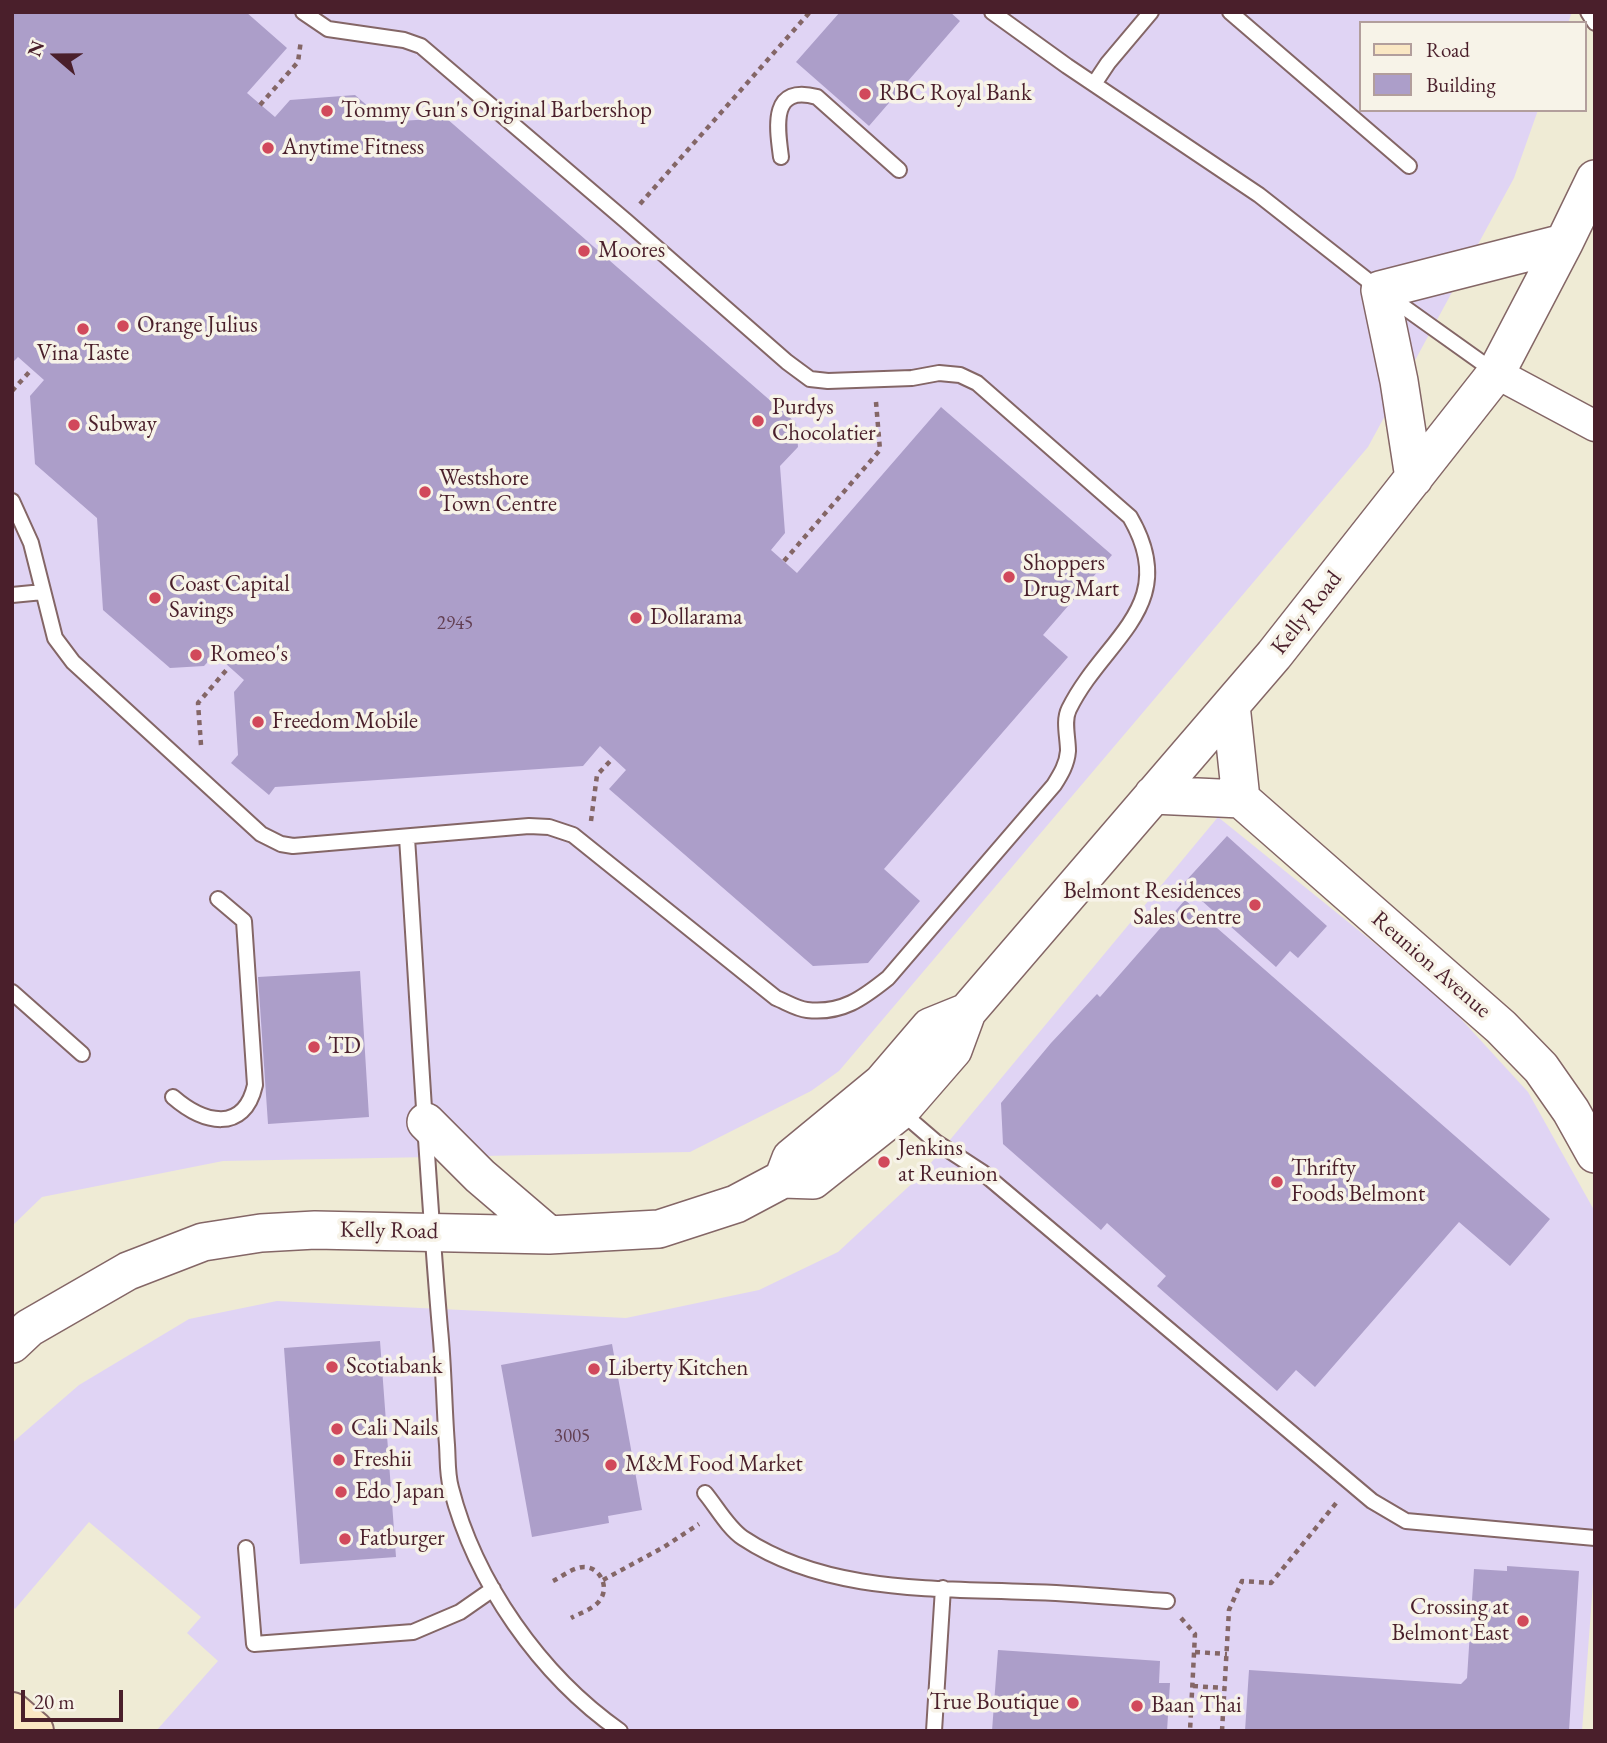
<!DOCTYPE html>
<style>
body{margin:0}
#map{position:relative;width:1607px;height:1743px;overflow:hidden;background:#efebd5;font-family:"EB Garamond",serif}
canvas{display:block}
.frame{position:absolute;inset:0;border:14px solid #4a1f2b;pointer-events:none}
.legend{position:absolute;left:1359px;top:21px;width:228px;height:91px;box-sizing:border-box;background:#f7f3e8;border:2px solid #b29e9c;margin:0;padding:9px 12px;list-style:none;font-size:21px;color:#4a1f2b}
.legend li{display:flex;align-items:center;gap:14px;height:35px}
.legend b{width:35px;border:2px solid #b29e9c}
.north{position:absolute;left:21px;top:21px;width:70px;height:70px;-webkit-text-stroke:5px #f7f3e8;paint-order:stroke;rotate:290deg;font-size:19px;font-weight:700;line-height:28px;text-align:center;color:#4a1f2b}
.north::after{content:'';display:block;margin:auto;width:24px;height:32px;background:#4a1f2b;clip-path:polygon(50% 0,100% 100%,50% 72%,0 100%)}
.scale{position:absolute;left:21px;top:1690px;width:102px;height:32px;box-sizing:border-box;border:4px solid #4a1f2b;border-top:0;padding-left:9px;font-size:21px;line-height:24px;white-space:nowrap;color:#4a1f2b;-webkit-text-stroke:5px #f7f3e8;paint-order:stroke}
</style>
<div id="map">
<canvas width="1607" height="1743"></canvas>
<div class="frame"></div>
<ul class="legend">
<li><b style="height:9px;background:#fae7c3"></b>Road</li>
<li><b style="height:19px;background:#ac9ec9"></b>Building</li>
</ul>
<div class="north">N</div>
<div class="scale">20 m</div>
</div>
<script>
const context = document.querySelector('canvas').getContext('2d');
context.lineJoin = 'round';
function fill(path, color) { context.fillStyle = color; context.fill(path, 'evenodd'); }
function trace(path, color, width, dash) { context.strokeStyle = color; context.lineWidth = width; context.lineCap = dash ? 'butt' : 'round'; context.setLineDash(dash || []); context.stroke(path); }
function label(font, color, halo, rows, align = 'center') {
  context.font = font + ' "EB Garamond",serif'; context.lineWidth = 7; context.setLineDash([]); context.textBaseline = 'middle'; context.strokeStyle = halo; context.fillStyle = color; for (const [text, x, y, turn = 0] of rows) {
    context.save(); context.translate(x, y); context.rotate((+turn || 0) * Math.PI / 180); context.textAlign = isNaN(turn) ? turn : align; if (halo) context.strokeText(text, 0, 0); context.fillText(text, 0, 0); context.restore();
  }
}
fill(new Path2D(`
 M 12,12 L 1572,12 L 1568,23 L 1360,23 L 1360,110 L 1538,110 L 1514,178 L 1368,447 L 839,1071 L 811,1091 L 690,1152 L 223,1161 L 42,1197 L 12,1226 Z
 M 1218,817 L 1440,996 L 1528,1092 L 1594,1210 L 1595,1556 L 1582,1731 L 156,1731 L 218,1661 L 187,1633 L 201,1617 L 89,1522 L 15,1609 L 12,1606 L 12,1443 L 79,1385 L 189,1319 L 277,1301 L 626,1318 L 759,1290 L 838,1252 L 920,1176 Z`), '#e0d4f4');
fill(new Path2D(`
 M 12,12 L 246,12 L 287,48 L 247,93 L 275,117 L 290,100 L 355,95 L 386,122 L 446,118 L 796,423 L 798,447 L 780,466 L 785,533 L 771,550 L 797,573 L 941,407 L 1112,555 L 1043,635 L 1068,657 L 884,869 L 920,901 L 868,963 L 813,966 L 609,789 L 626,770 L 600,746 L 583,766 L 275,787 L 269,795 L 231,763 L 238,755 L 234,692 L 244,680 L 215,654 L 204,666 L 170,668 L 103,610 L 97,518 L 35,464 L 30,396 L 44,380 L 18,357 L 12,363 Z
 M 840,12 L 950,12 L 960,21 L 869,126 L 796,62 Z
 M 1227,836 L 1327,926 L 1298,958 L 1290,951 L 1276,967 L 1183,884 Z
 M 1185,900 L 1550,1219 L 1510,1266 L 1459,1222 L 1315,1387 L 1296,1370 L 1277,1391 L 1157,1286 L 1166,1276 L 1107,1223 L 1101,1230 L 1003,1144 L 1001,1103 L 1051,1043 L 1097,994 L 1100,997 Z
 M 360,971 L 369,1117 L 268,1124 L 258,977 Z
 M 380,1341 L 396,1557 L 300,1564 L 284,1348 Z
 M 612,1344 L 642,1510 L 608,1516 L 609,1523 L 532,1537 L 501,1365 Z
 M 1507,1566 L 1579,1571 L 1569,1731 L 1245,1731 L 1249,1670 L 1461,1684 L 1467,1678 L 1474,1569 L 1507,1571 Z
 M 998,1650 L 1160,1661 L 1159,1683 L 1170,1683 L 1167,1731 L 992,1731 Z`), '#ac9ec9');
const service = new Path2D(`
 M 992,12 L 1067,66 L 1259,195 L 1380,290 L 1495,372
 M 1230,12 L 1409,166
 M 1588,12 L 1595,23
 M 1094,84 L 1108,63 L 1151,12
 M 781,157 C 777,127 770,84 817,97 L 899,170
 M 12,501 L 31,543 L 55,638 L 73,662 L 261,834 L 281,844 L 293,846 L 529,826 L 549,827 L 573,835 L 776,998 C 786,1002 797,1009 807,1010 C 842,1014 863,998 888,978 L 1054,785 C 1061,774 1067,764 1068,751 C 1068,737 1063,721 1069,709 C 1104,638 1182,606 1130,517 L 977,383 L 960,375 L 939,373 L 912,378 L 828,381 L 810,379 L 787,362 L 626,221 L 421,46 L 404,40 L 328,29 L 303,12
 M 12,595 L 43,592
 M 407,838 C 418,1002 426,1166 440,1329 C 444,1368 444,1407 447,1445 C 448,1459 447,1474 451,1488 C 475,1582 540,1675 620,1731
 M 12,992 L 82,1054
 M 173,1097 C 203,1123 244,1134 255,1085 L 244,921 L 218,899
 M 900,1111 L 936,1142 L 982,1172 L 1372,1501 L 1406,1521 L 1595,1538
 M 705,1493 C 716,1506 728,1528 743,1538 C 826,1593 933,1588 1028,1592 C 1075,1593 1121,1598 1167,1601
 M 246,1548 L 254,1644 L 413,1632 L 460,1612 L 493,1589
 M 934,1731 L 943,1588`);
const minor = new Path2D(`
 M 1496,373 L 1595,426`);
const tertiary = new Path2D(`
 M 1414,478 L 1399,381 L 1380,290 L 1564,243
 M 1231,705 L 1241,799
 M 1153,795 L 1241,799 L 1501,1027 L 1541,1068 L 1571,1111 L 1595,1154
 M 426,1122 L 480,1176 L 549,1235
 M 783,1179 L 791,1158 L 882,1083 L 930,1027 L 967,1012
 M 12,1344 L 29,1328 L 128,1271 L 203,1242 L 261,1233 L 315,1230 L 549,1235 L 659,1229 L 736,1204 L 783,1179 L 813,1180 L 900,1111 L 953,1050 L 967,1012 L 1274,655 L 1496,373 L 1564,243 L 1595,179`);
const secondary = new Path2D(`
 M 12,1712 L 34,1731`);
trace(service, '#846666', 18);
trace(minor, '#846666', 33);
trace(tertiary, '#846666', 40);
trace(secondary, '#846666', 42);
trace(new Path2D(`
 M 260,105 L 298,62 L 301,40
 M 640,204 L 810,12
 M 12,391 L 32,369
 M 784,561 L 880,450 L 876,402
 M 201,745 L 198,703 L 229,667
 M 591,821 L 597,775 L 613,758
 M 603,1580 L 664,1547 L 699,1524
 M 553,1581 C 561,1577 570,1570 578,1568 C 597,1562 611,1585 600,1600 C 594,1609 580,1613 571,1618
 M 1181,1618 L 1195,1634 L 1190,1731
 M 1195,1652 L 1227,1654
 M 1193,1686 L 1224,1688
 M 1222,1731 L 1229,1610 L 1242,1581 L 1271,1583 L 1337,1502`), '#846666', 4.5, [5, 5]);
trace(service, '#fff', 14);
trace(minor, '#fff', 30);
trace(tertiary, '#fff', 37);
trace(secondary, '#fae7c3', 38);
for (const [x, y, r, color] of [
 [865,94,7,"#d1495b"],
 [327,111,7,"#d1495b"],
 [268,148,7,"#d1495b"],
 [584,251,7,"#d1495b"],
 [123,326,7,"#d1495b"],
 [83,329,7,"#d1495b"],
 [758,421,7,"#d1495b"],
 [74,425,7,"#d1495b"],
 [425,492,7,"#d1495b"],
 [1009,577,7,"#d1495b"],
 [155,598,7,"#d1495b"],
 [636,618,7,"#d1495b"],
 [196,655,7,"#d1495b"],
 [258,722,7,"#d1495b"],
 [1255,905,7,"#d1495b"],
 [314,1047,7,"#d1495b"],
 [884,1162,7,"#d1495b"],
 [1277,1182,7,"#d1495b"],
 [332,1367,7,"#d1495b"],
 [594,1369,7,"#d1495b"],
 [337,1429,7,"#d1495b"],
 [339,1460,7,"#d1495b"],
 [611,1465,7,"#d1495b"],
 [341,1492,7,"#d1495b"],
 [345,1539,7,"#d1495b"],
 [1523,1621,7,"#d1495b"],
 [1073,1703,7,"#d1495b"],
 [1137,1706,7,"#d1495b"]
]) { const dot = new Path2D(); dot.arc(x, y, r, 0, 2 * Math.PI); context.fillStyle = color; context.fill(dot); trace(dot, '#f7f3e8', 2.5); }
label('19px', '#623f52', null, [
 ["2945",455,624],
 ["3005",572,1437]
]);
label('23px', '#4a1f2b', '#f7f3e8', [
 ["RBC Royal Bank",879,94],
 ["Tommy Gun's Original Barbershop",341,111],
 ["Anytime Fitness",282,148],
 ["Moores",598,251],
 ["Orange Julius",137,326],
 ["Vina Taste",83,354,"center"],
 ["Purdys",772,408],
 ["Chocolatier",772,434],
 ["Subway",88,425],
 ["Westshore",439,479],
 ["Town Centre",439,505],
 ["Shoppers",1023,564],
 ["Drug Mart",1023,590],
 ["Coast Capital",169,585],
 ["Savings",169,611],
 ["Dollarama",650,618],
 ["Romeo's",210,655],
 ["Freedom Mobile",272,722],
 ["Belmont Residences",1241,892,"right"],
 ["Sales Centre",1241,918,"right"],
 ["TD",328,1047],
 ["Jenkins",898,1149],
 ["at Reunion",898,1175],
 ["Thrifty",1291,1169],
 ["Foods Belmont",1291,1195],
 ["Scotiabank",346,1367],
 ["Liberty Kitchen",608,1369],
 ["Cali Nails",351,1429],
 ["Freshii",353,1460],
 ["M&M Food Market",625,1465],
 ["Edo Japan",355,1492],
 ["Fatburger",359,1539],
 ["Crossing at",1509,1608,"right"],
 ["Belmont East",1509,1634,"right"],
 ["True Boutique",1059,1703,"right"],
 ["Baan Thai",1151,1706]
], 'left');
label('23px', '#4a1f2b', '#f7f3e8', [
 ["Kelly Road",1307,613,-52],
 ["Reunion Avenue",1431,965,41],
 ["Kelly Road",389,1231,1]
]);
</script>
